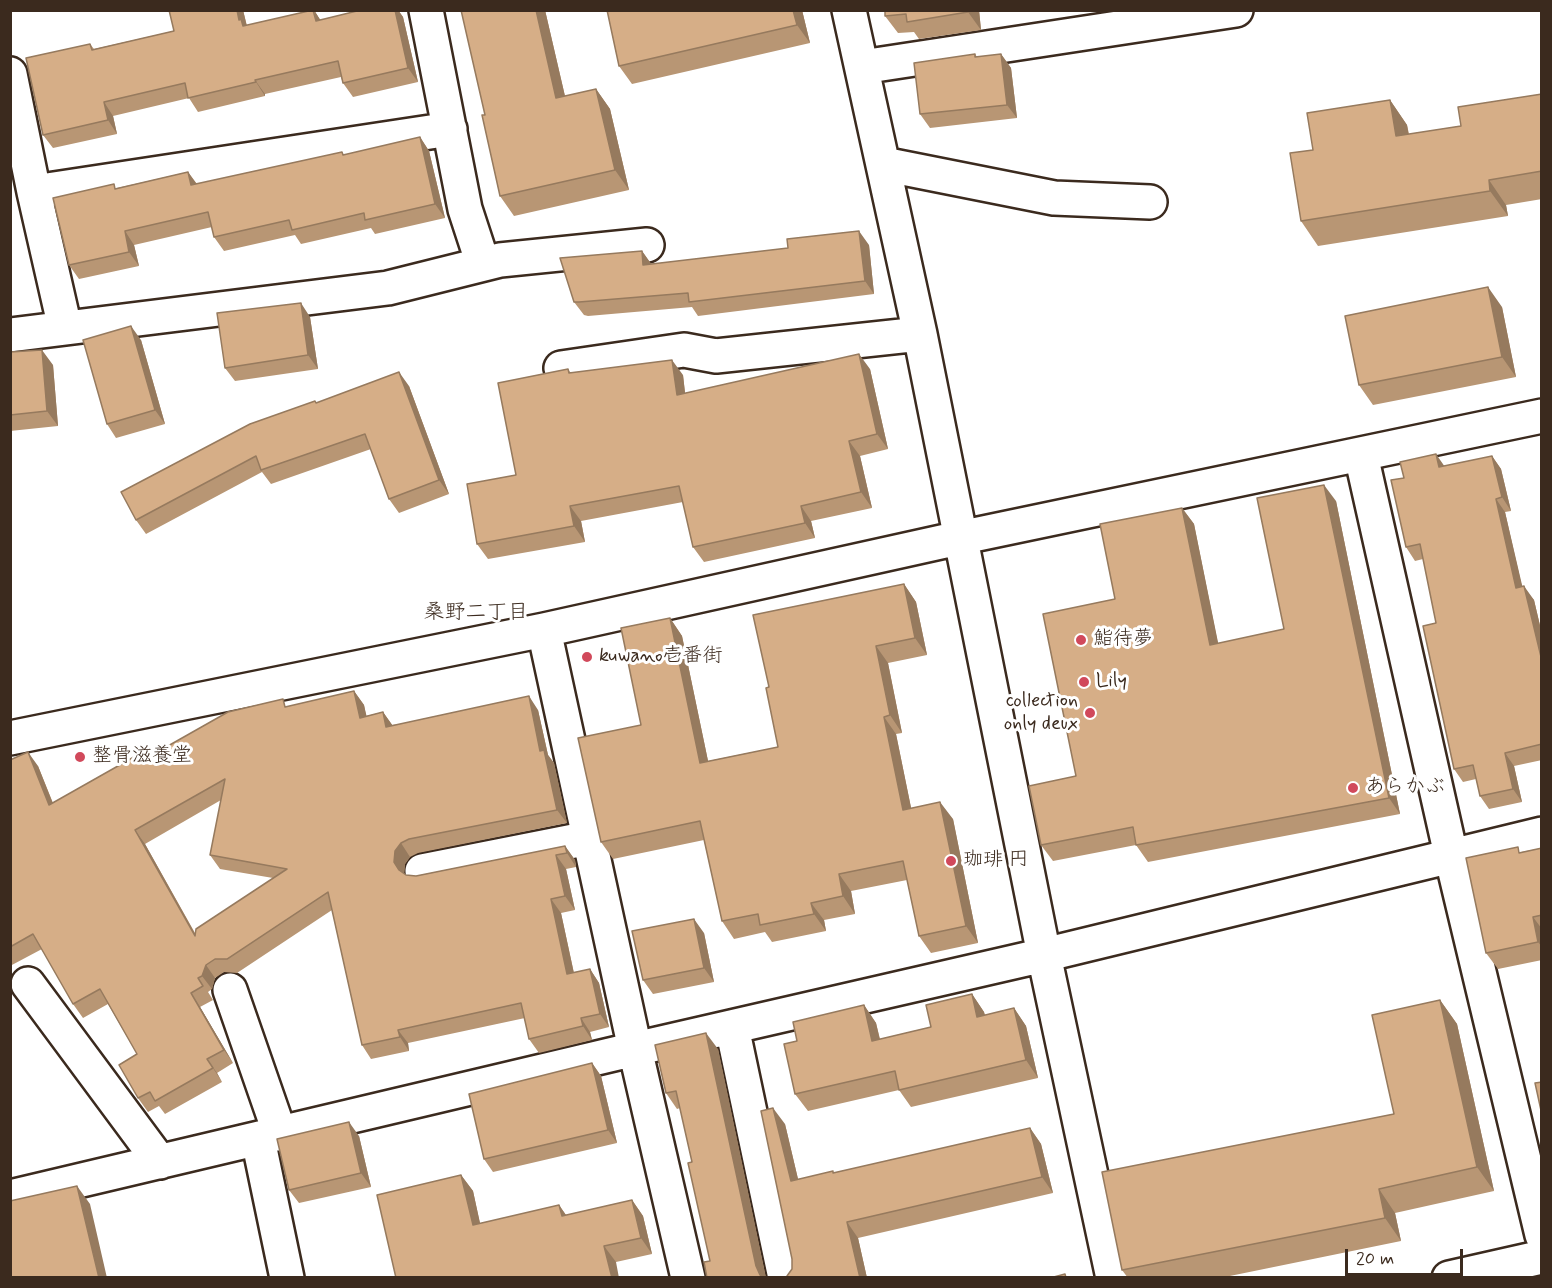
<!DOCTYPE html>
<meta charset="utf-8">
<style>
body{margin:0}
#map{position:relative;width:1552px;height:1288px;overflow:hidden;background:#fff;font-family:Mynerve,sans-serif}
canvas{display:block}
.frame{position:absolute;inset:0;border:12px solid #3b2a1e;pointer-events:none}
.scale{position:absolute;left:1345px;top:1249px;width:118px;height:27px;box-sizing:border-box;border:3px solid #3b2a1e;border-top:0;padding-left:8px;font-size:18px;line-height:21px;white-space:nowrap;color:#3b2a1e;-webkit-text-stroke:4px #fff;paint-order:stroke}
</style>
<div id="map">
<canvas width="1552" height="1288"></canvas>
<div class="frame"></div>
<div class="scale">20 m</div>
</div>
<script>
const context = document.querySelector('canvas').getContext('2d');
context.lineJoin = 'round';
function trace(path, color, width, dash) { context.strokeStyle = color; context.lineWidth = width; context.lineCap = dash ? 'butt' : 'round'; context.setLineDash(dash || []); context.stroke(path); }
function fill(path, color) { context.fillStyle = color; context.fill(path, 'evenodd'); }
function label(font, color, halo, rows, align = 'center') {
  context.font = font + ' Mynerve,"Klee One",sans-serif'; context.lineWidth = 6; context.setLineDash([]); context.textBaseline = 'middle'; context.strokeStyle = halo; context.fillStyle = color; for (const [text, x, y, turn = 0] of rows) {
    context.save(); context.translate(x, y); context.rotate((+turn || 0) * Math.PI / 180); context.textAlign = isNaN(turn) ? turn : align; if (halo) context.strokeText(text, 0, 0); context.fillText(text, 0, 0); context.restore();
  }
}
const minor = new Path2D(`
 M 426,10 L 465,209 L 483,264
 M 849,10 L 920,334 L 1044,955 L 1113,1278
 M 862,67 L 1236,10
 M 10,74 L 34,192 L 65,328
 M 883,164 L 1054,198 L 1150,202
 M 34,192 L 450,129
 M 10,335 L 388,288 L 500,260 L 647,245
 M 561,368 L 684,350 L 716,356 L 920,334
 M 1361,455 L 1451,855 L 1542,1235
 M 544,630 L 635,1049 L 688,1278
 M 10,738 L 544,630 L 959,538 L 1542,416
 M 422,871 L 589,838
 M 28,984 L 160,1162
 M 230,990 L 280,1134
 M 732,1027 L 785,1278
 M 258,1139 L 287,1278
 M 10,1197 L 635,1049 L 1044,955 L 1542,834
 M 1449,1278 L 1542,1257`);
trace(minor, '#3b2a1e', 38);
trace(minor, '#fff', 33);
fill(new Path2D(`
 M 169,10 L 243,10 L 247,26 L 314,10 L 320,20 L 361,10 L 398,10 L 403,17 L 418,82 L 353,97 L 343,83 L 341,77 L 265,94 L 265,96 L 198,112 L 189,98 L 113,116 L 117,134 L 53,148 L 43,135 L 90,44 L 94,49 L 174,31 Z
 M 461,10 L 545,10 L 565,96 L 596,89 L 610,109 L 629,190 L 514,216 L 500,196 L 485,115 Z
 M 802,10 L 810,43 L 632,84 L 619,66 Z
 M 885,10 L 979,10 L 981,30 L 919,39 L 914,32 L 898,33 L 885,16 Z
 M 975,54 L 977,57 L 1001,54 L 1011,68 L 1017,118 L 930,128 L 920,114 Z
 M 1542,94 L 1542,199 L 1506,205 L 1508,216 L 1318,246 L 1301,221 L 1313,150 L 1390,100 L 1407,125 L 1409,134 L 1461,126 Z
 M 420,137 L 429,151 L 445,218 L 375,234 L 371,228 L 301,244 L 295,235 L 224,251 L 214,237 L 212,227 L 134,245 L 139,266 L 79,279 L 69,265 L 117,188 L 188,172 L 197,184 L 342,152 L 344,155 Z
 M 869,245 L 874,294 L 698,316 L 692,307 L 588,316 L 584,315 L 574,302 L 642,251 L 651,264 Z
 M 1502,307 L 1516,377 L 1373,405 L 1359,385 Z
 M 310,317 L 318,369 L 235,381 L 225,368 Z
 M 141,340 L 165,424 L 116,438 L 107,424 Z
 M 10,352 L 53,365 L 58,426 L 10,431 Z
 M 568,369 L 570,372 L 683,375 L 685,393 L 870,369 L 888,449 L 860,456 L 872,508 L 811,521 L 815,538 L 704,562 L 693,547 L 683,502 L 581,521 L 585,542 L 488,559 L 477,544 L 516,475 Z
 M 409,386 L 449,494 L 399,513 L 389,499 L 371,449 L 271,484 L 262,472 L 146,534 L 136,520 L 315,401 L 316,403 Z
 M 1492,456 L 1501,469 L 1511,511 L 1505,512 L 1522,587 L 1534,600 L 1542,634 L 1542,760 L 1514,766 L 1522,802 L 1489,809 L 1480,796 L 1476,779 L 1463,782 L 1454,769 L 1436,623 L 1423,559 L 1415,561 L 1406,547 L 1404,478 L 1444,466 Z
 M 1336,501 L 1400,814 L 1148,862 L 1136,845 L 1053,861 L 1041,845 L 1076,776 L 1115,599 L 1182,508 L 1194,524 L 1218,644 L 1284,629 Z
 M 904,584 L 916,602 L 927,655 L 888,663 L 902,733 L 896,734 L 911,808 L 953,819 L 978,943 L 931,953 L 919,936 L 907,880 L 851,891 L 855,914 L 824,920 L 826,931 L 772,942 L 765,932 L 734,939 L 722,921 L 704,840 L 613,859 L 601,842 L 641,725 L 670,618 L 682,636 L 708,761 L 778,747 L 769,687 Z
 M 354,691 L 364,705 L 366,716 L 383,712 L 392,725 L 538,710 L 548,755 L 554,763 L 567,823 L 418,853 L 410,857 L 405,864 L 404,874 L 406,875 L 416,876 L 565,846 L 575,860 L 576,867 L 566,869 L 575,910 L 561,913 L 574,973 L 590,969 L 599,983 L 609,1027 L 590,1032 L 592,1040 L 539,1053 L 529,1039 L 525,1018 L 408,1043 L 409,1051 L 371,1059 L 362,1045 L 332,910 L 237,973 L 224,972 L 215,978 L 212,989 L 208,992 L 213,1000 L 200,1007 L 233,1063 L 217,1073 L 222,1082 L 165,1114 L 159,1106 L 148,1112 L 138,1098 L 137,1054 L 108,1004 L 83,1018 L 73,1004 L 42,949 L 10,966 L 10,760 L 38,766 L 53,803 L 152,755 L 289,707 ZM 221,800 L 210,855 L 220,869 L 273,878 L 195,933 L 145,844 Z
 M 1542,848 L 1542,960 L 1498,969 L 1486,953 L 1521,852 Z
 M 704,933 L 714,982 L 653,994 L 643,980 Z
 M 972,994 L 984,1012 L 985,1015 L 1014,1008 L 1026,1026 L 1038,1078 L 911,1107 L 899,1090 L 808,1111 L 795,1094 L 797,1041 L 864,1005 L 876,1023 L 880,1039 L 931,1027 Z
 M 1440,1000 L 1457,1024 L 1494,1191 L 1395,1213 L 1401,1241 L 1220,1278 L 1128,1278 L 1122,1270 L 1394,1114 Z
 M 718,1049 L 766,1278 L 707,1278 L 710,1261 L 692,1162 L 680,1108 L 677,1109 L 666,1093 Z
 M 592,1063 L 601,1076 L 617,1143 L 493,1172 L 484,1159 Z
 M 785,1124 L 798,1179 L 834,1173 L 1030,1128 L 1041,1144 L 1053,1193 L 858,1238 L 867,1278 L 784,1278 L 787,1276 L 792,1269 L 792,1259 Z
 M 359,1136 L 371,1187 L 299,1203 L 289,1190 Z
 M 461,1175 L 473,1191 L 480,1224 L 559,1205 L 566,1215 L 632,1200 L 643,1216 L 652,1254 L 616,1262 L 396,1278 Z`), '#b89674');
fill(new Path2D(`
 M 237,10 L 243,10 L 247,27 L 253,40 L 239,20 Z
 M 314,10 L 323,24 L 316,21 Z
 M 395,10 L 398,10 L 403,17 L 418,82 L 408,68 Z
 M 536,10 L 545,10 L 570,118 L 556,98 Z
 M 793,10 L 802,10 L 810,43 L 797,25 Z
 M 968,10 L 979,10 L 981,30 L 968,12 Z
 M 1001,54 L 1011,68 L 1017,118 L 1007,105 Z
 M 255,80 L 265,94 L 265,96 L 256,82 Z
 M 596,89 L 610,109 L 629,190 L 615,170 Z
 M 1390,100 L 1407,125 L 1413,161 L 1396,136 Z
 M 104,102 L 113,116 L 117,134 L 108,120 Z
 M 420,137 L 429,151 L 445,218 L 435,204 Z
 M 188,172 L 198,186 L 191,185 Z
 M 1489,180 L 1506,205 L 1508,216 L 1490,191 Z
 M 125,231 L 134,245 L 139,266 L 129,252 Z
 M 859,231 L 869,245 L 874,294 L 865,281 Z
 M 642,251 L 652,265 L 643,265 Z
 M 1488,287 L 1502,307 L 1516,377 L 1502,357 Z
 M 301,303 L 310,317 L 318,369 L 308,355 Z
 M 131,326 L 141,340 L 165,424 L 155,410 Z
 M 42,350 L 53,365 L 58,426 L 47,411 Z
 M 859,354 L 870,369 L 888,449 L 877,434 Z
 M 672,360 L 683,375 L 687,410 L 677,395 Z
 M 399,372 L 409,386 L 449,494 L 439,480 Z
 M 849,441 L 860,456 L 872,508 L 861,492 Z
 M 1436,454 L 1445,467 L 1439,467 Z
 M 1492,456 L 1501,469 L 1511,511 L 1502,497 Z
 M 1324,485 L 1336,501 L 1400,814 L 1389,798 Z
 M 1496,499 L 1505,512 L 1526,602 L 1516,588 Z
 M 570,506 L 581,521 L 585,542 L 574,526 Z
 M 801,506 L 811,521 L 815,538 L 805,523 Z
 M 1182,508 L 1194,524 L 1222,662 L 1210,645 Z
 M 904,584 L 916,602 L 927,655 L 915,638 Z
 M 1524,586 L 1534,600 L 1542,634 L 1542,661 Z
 M 670,618 L 682,636 L 712,780 L 700,763 Z
 M 876,646 L 888,663 L 902,733 L 890,715 Z
 M 354,691 L 364,705 L 370,731 L 360,718 Z
 M 529,696 L 538,710 L 548,755 L 554,763 L 567,823 L 557,810 L 540,751 Z
 M 383,712 L 393,726 L 386,727 Z
 M 884,717 L 896,734 L 915,827 L 903,810 Z
 M 28,752 L 38,766 L 59,819 L 49,805 Z
 M 1505,753 L 1514,766 L 1522,802 L 1513,789 Z
 M 940,802 L 953,819 L 978,943 L 966,926 Z
 M 135,830 L 145,844 L 204,950 L 195,936 Z
 M 401,843 L 410,857 L 405,864 L 404,875 L 399,870 L 394,862 L 395,851 Z
 M 565,846 L 575,860 L 576,867 L 567,853 Z
 M 556,855 L 566,869 L 575,910 L 565,896 Z
 M 839,874 L 851,891 L 855,914 L 843,896 Z
 M 551,899 L 561,913 L 577,988 L 567,974 Z
 M 811,903 L 824,920 L 826,931 L 814,914 Z
 M 1533,917 L 1542,929 L 1542,947 L 1538,942 Z
 M 694,919 L 704,933 L 714,982 L 704,968 Z
 M 206,965 L 215,978 L 212,989 L 202,976 Z
 M 590,969 L 599,983 L 609,1027 L 600,1014 Z
 M 191,993 L 200,1007 L 233,1063 L 224,1050 Z
 M 972,994 L 984,1012 L 989,1034 L 977,1017 Z
 M 1440,1000 L 1457,1024 L 1494,1191 L 1477,1167 Z
 M 864,1005 L 876,1023 L 884,1058 L 872,1041 Z
 M 1014,1008 L 1026,1026 L 1038,1078 L 1026,1060 Z
 M 581,1018 L 590,1032 L 592,1040 L 583,1026 Z
 M 398,1030 L 408,1043 L 409,1051 L 400,1037 Z
 M 706,1033 L 718,1049 L 766,1278 L 762,1278 L 756,1266 Z
 M 207,1059 L 217,1073 L 222,1082 L 213,1068 Z
 M 592,1063 L 601,1076 L 617,1143 L 608,1130 Z
 M 773,1108 L 785,1124 L 802,1196 L 791,1181 Z
 M 349,1122 L 359,1136 L 371,1187 L 361,1173 Z
 M 1030,1128 L 1041,1144 L 1053,1193 L 1042,1177 Z
 M 461,1175 L 473,1191 L 484,1241 L 473,1225 Z
 M 77,1186 L 90,1204 L 107,1278 L 99,1278 Z
 M 1379,1189 L 1395,1213 L 1401,1241 L 1385,1218 Z
 M 632,1200 L 643,1216 L 652,1254 L 641,1238 Z
 M 559,1205 L 570,1221 L 562,1216 Z
 M 847,1222 L 858,1238 L 867,1278 L 860,1278 Z
 M 604,1246 L 616,1262 L 619,1278 L 612,1278 Z`), '#967a5e');
const building = new Path2D(`
 M 169,10 L 237,10 L 239,20 L 241,19 L 243,26 L 313,10 L 316,21 L 361,10 L 395,10 L 408,68 L 343,83 L 338,61 L 255,80 L 256,82 L 188,98 L 185,83 L 104,102 L 108,120 L 43,135 L 26,58 L 90,44 L 92,50 L 174,31 Z
 M 461,10 L 536,10 L 556,98 L 596,89 L 615,170 L 500,196 L 482,115 L 485,115 Z
 M 607,10 L 793,10 L 797,25 L 619,66 Z
 M 885,10 L 968,10 L 968,12 L 907,22 L 906,14 L 885,16 Z
 M 975,54 L 975,57 L 1001,54 L 1007,105 L 920,114 L 914,63 Z
 M 1542,94 L 1542,171 L 1489,180 L 1490,191 L 1301,221 L 1290,153 L 1313,150 L 1307,113 L 1390,100 L 1396,136 L 1461,126 L 1458,107 Z
 M 420,137 L 435,204 L 365,220 L 364,213 L 292,230 L 289,220 L 214,237 L 208,212 L 125,231 L 129,252 L 69,265 L 53,198 L 114,184 L 115,189 L 188,172 L 191,185 L 342,152 L 343,155 Z
 M 859,231 L 865,281 L 689,302 L 688,293 L 579,302 L 574,302 L 560,258 L 642,251 L 643,265 L 788,248 L 787,239 Z
 M 1488,287 L 1502,357 L 1359,385 L 1345,316 Z
 M 301,303 L 308,355 L 225,368 L 217,313 Z
 M 131,326 L 155,410 L 107,424 L 83,340 Z
 M 42,350 L 47,411 L 10,415 L 10,352 Z
 M 859,354 L 877,434 L 849,441 L 861,492 L 801,506 L 805,523 L 693,547 L 679,486 L 570,506 L 574,526 L 477,544 L 467,484 L 516,475 L 498,383 L 568,369 L 569,373 L 672,360 L 677,395 Z
 M 399,372 L 439,480 L 389,499 L 365,434 L 261,470 L 256,456 L 136,520 L 121,492 L 250,424 L 315,401 L 316,403 Z
 M 1436,454 L 1439,467 L 1492,456 L 1502,497 L 1496,499 L 1516,588 L 1524,586 L 1542,661 L 1542,744 L 1505,753 L 1513,789 L 1480,796 L 1473,765 L 1454,769 L 1423,626 L 1436,623 L 1420,544 L 1406,547 L 1391,480 L 1404,478 L 1400,462 Z
 M 1324,485 L 1389,798 L 1136,845 L 1133,827 L 1041,845 L 1029,786 L 1076,776 L 1043,614 L 1115,599 L 1100,524 L 1182,508 L 1210,645 L 1284,629 L 1257,498 Z
 M 904,584 L 915,638 L 876,646 L 890,715 L 884,717 L 903,810 L 940,802 L 966,926 L 919,936 L 903,861 L 839,874 L 843,896 L 811,903 L 814,914 L 760,925 L 758,914 L 722,921 L 700,821 L 601,842 L 578,738 L 641,725 L 621,628 L 670,618 L 700,763 L 778,747 L 766,688 L 769,687 L 753,615 Z
 M 354,691 L 360,718 L 383,712 L 386,727 L 529,696 L 540,751 L 544,750 L 557,810 L 409,839 L 401,843 L 395,851 L 394,862 L 399,870 L 406,875 L 416,876 L 565,846 L 567,853 L 556,855 L 565,896 L 551,899 L 567,974 L 590,969 L 600,1014 L 581,1018 L 583,1026 L 529,1039 L 521,1003 L 398,1030 L 400,1037 L 362,1045 L 328,892 L 227,959 L 215,959 L 206,965 L 202,976 L 198,978 L 203,986 L 191,993 L 224,1050 L 207,1059 L 213,1068 L 155,1101 L 150,1092 L 138,1098 L 119,1065 L 137,1054 L 100,989 L 73,1004 L 33,934 L 10,947 L 10,760 L 28,752 L 49,805 L 148,749 L 152,755 L 228,712 L 283,699 L 285,707 ZM 225,779 L 210,855 L 287,869 L 196,929 L 195,936 L 135,830 Z
 M 1518,847 L 1519,853 L 1542,848 L 1542,915 L 1533,917 L 1538,942 L 1486,953 L 1466,858 Z
 M 694,919 L 704,968 L 643,980 L 632,931 Z
 M 972,994 L 977,1017 L 1014,1008 L 1026,1060 L 899,1090 L 895,1071 L 795,1094 L 784,1044 L 797,1041 L 793,1022 L 864,1005 L 872,1041 L 931,1027 L 926,1005 Z
 M 1440,1000 L 1477,1167 L 1379,1189 L 1385,1218 L 1122,1270 L 1102,1172 L 1394,1114 L 1372,1015 Z
 M 706,1033 L 756,1266 L 760,1275 L 764,1278 L 707,1278 L 704,1262 L 710,1261 L 688,1163 L 692,1162 L 676,1091 L 666,1093 L 655,1045 Z
 M 592,1063 L 608,1130 L 484,1159 L 469,1094 Z
 M 1542,1082 L 1542,1115 L 1535,1083 Z
 M 773,1108 L 791,1181 L 833,1171 L 833,1173 L 1030,1128 L 1042,1177 L 847,1222 L 860,1278 L 784,1278 L 787,1276 L 792,1269 L 792,1259 L 761,1111 Z
 M 349,1122 L 361,1173 L 289,1190 L 277,1139 Z
 M 461,1175 L 473,1225 L 559,1205 L 562,1216 L 632,1200 L 641,1238 L 604,1246 L 612,1278 L 396,1278 L 377,1195 Z
 M 77,1186 L 99,1278 L 10,1278 L 10,1201 Z
 M 1065,1274 L 1066,1278 L 1050,1278 Z`);
fill(building, '#d6ae87');
trace(building, '#967a5e', 1.5);
for (const [x, y, r, color] of [
 [1081,640,6,"#d1495b"],
 [587,657,6,"#d1495b"],
 [1084,682,6,"#d1495b"],
 [1090,713,6,"#d1495b"],
 [80,757,6,"#d1495b"],
 [1353,788,6,"#d1495b"],
 [951,861,6,"#d1495b"]
]) { const dot = new Path2D(); dot.arc(x, y, r, 0, 2 * Math.PI); context.fillStyle = color; context.fill(dot); trace(dot, '#fff', 2); }
label('20px', '#3b2a1e', '#fff', [
 ["鮨待夢",1093,640],
 ["kuwano壱番街",599,657],
 ["Lily",1096,682],
 ["collection",1078,702,"right"],
 ["only deux",1078,725,"right"],
 ["整骨滋養堂",92,757],
 ["あらかぶ",1365,788],
 ["珈琲 円",963,861]
], 'left');
label('21px', '#3b2a1e', '#fff', [
 ["桑野二丁目",476,614]
]);
</script>
